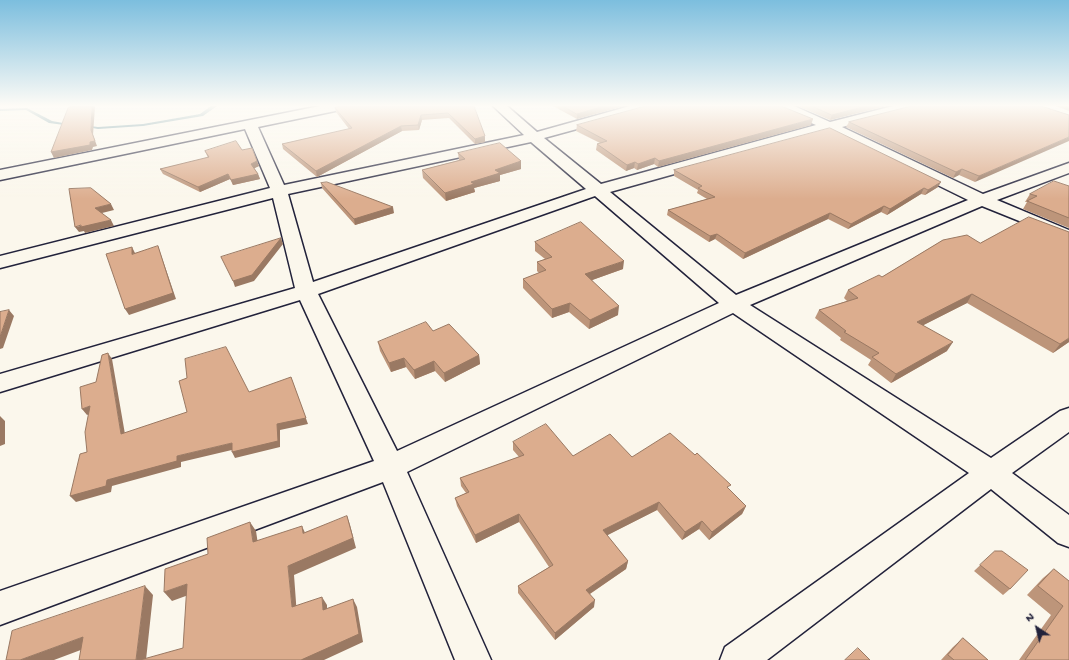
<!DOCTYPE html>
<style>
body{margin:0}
#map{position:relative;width:1069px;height:660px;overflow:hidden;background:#fbf7ec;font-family:"Gochi Hand",sans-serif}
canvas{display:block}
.north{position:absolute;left:1017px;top:608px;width:40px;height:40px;-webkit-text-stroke:3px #fbf7ec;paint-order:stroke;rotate:325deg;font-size:11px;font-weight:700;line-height:16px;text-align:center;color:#22223b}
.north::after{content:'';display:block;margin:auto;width:14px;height:18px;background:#22223b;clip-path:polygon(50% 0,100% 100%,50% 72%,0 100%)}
</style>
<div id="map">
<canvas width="1069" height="660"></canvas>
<div class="north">N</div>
</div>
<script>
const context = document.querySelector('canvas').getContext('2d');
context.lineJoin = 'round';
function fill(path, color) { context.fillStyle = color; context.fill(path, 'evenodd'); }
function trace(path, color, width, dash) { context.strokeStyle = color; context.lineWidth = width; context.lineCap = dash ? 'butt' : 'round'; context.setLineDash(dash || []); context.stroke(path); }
fill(new Path2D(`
 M 211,106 L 217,106 L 203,116 L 143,126 L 98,129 L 81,126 L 83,125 L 98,127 L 143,124 L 200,114 Z
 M 27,108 L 52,121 L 74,125 L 72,126 L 49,123 L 26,110 L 0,111 L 0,109 Z`), '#578894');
const street = new Path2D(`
 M 320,106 L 346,106 L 345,109 L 340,110 L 258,127 L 284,185 L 524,135 L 493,106 L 507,106 L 537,132 L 630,106 L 651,106 L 650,109 L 544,138 L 601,184 L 816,125 L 777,109 L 776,106 L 794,106 L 830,122 L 893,106 L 916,106 L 915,109 L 842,127 L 983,194 L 1069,163 L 1069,173 L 997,200 L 1069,230 L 1069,241 L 982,206 L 750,305 L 991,458 L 1060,411 L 1069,408 L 1069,432 L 1012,473 L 1069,515 L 1069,547 L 1058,543 L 991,489 L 767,660 L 720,660 L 725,647 L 969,473 L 733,313 L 407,472 L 491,660 L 455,660 L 383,482 L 0,625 L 0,591 L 374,461 L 300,300 L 0,392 L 0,374 L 295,288 L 273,198 L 0,268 L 0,256 L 270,188 L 245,129 L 0,180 L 0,170 ZM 828,131 L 968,200 L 736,295 L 610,192 ZM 531,142 L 586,189 L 313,282 L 288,194 ZM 595,196 L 719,303 L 397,451 L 318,294 Z`);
trace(street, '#22223b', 3);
fill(street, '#fbf7ec');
fill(new Path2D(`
 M 474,106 L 485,142 L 475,144 L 449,118 L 422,120 L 419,130 L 402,131 L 317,177 L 283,149 L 282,144 L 349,129 L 336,112 L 335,108 Z
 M 553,106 L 624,106 L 577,119 Z
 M 798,106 L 886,106 L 830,120 Z
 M 1041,106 L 975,182 L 959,175 L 953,178 L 846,127 L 849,122 Z
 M 1056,106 L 1069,106 L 1069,111 Z
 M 577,125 L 811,125 L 658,167 L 654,164 L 637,170 L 634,168 L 626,171 L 596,150 L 597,144 L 600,143 L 576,131 Z
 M 242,150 L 257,161 L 259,166 L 254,168 L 258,174 L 260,179 L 233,185 L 230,179 L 200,192 L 163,174 L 160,169 L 208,158 L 205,151 Z
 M 458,153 L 521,161 L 521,169 L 500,175 L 500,181 L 474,188 L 475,192 L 446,201 L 423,178 L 422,170 L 460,160 L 459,160 Z
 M 674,170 L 938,187 L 925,195 L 921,194 L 887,215 L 881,212 L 848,229 L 828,219 L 743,259 L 715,239 L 709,242 L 667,215 L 668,210 L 707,199 L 697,193 L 698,190 L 674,176 Z
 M 321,183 L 394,213 L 355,225 L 322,188 Z
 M 1069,186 L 1069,228 L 1023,209 L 1027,202 L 1025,202 L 1030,194 Z
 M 943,240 L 1069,342 L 1053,353 L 967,303 L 923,325 L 947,351 L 891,383 L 868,365 L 871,360 L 840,340 L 841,338 L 815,318 L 819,310 L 847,301 L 844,298 L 848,290 L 882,277 Z
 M 535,242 L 623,269 L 592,280 L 618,315 L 589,329 L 569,312 L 552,318 L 523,288 L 523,279 L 539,273 L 537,271 L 537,262 L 545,259 L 535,251 Z
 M 433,331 L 479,355 L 480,364 L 445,382 L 435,371 L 415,379 L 406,367 L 391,372 L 380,351 L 378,342 Z
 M 513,442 L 573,456 L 632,457 L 729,489 L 746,506 L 742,514 L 709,540 L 699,529 L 682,540 L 657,510 L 607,535 L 628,561 L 626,569 L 590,594 L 594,607 L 555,640 L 518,593 L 518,586 L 549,567 L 519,522 L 476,543 L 457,506 L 455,498 L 466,493 L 461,486 L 460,478 L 519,457 L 513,450 Z
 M 995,551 L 1010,589 L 1003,595 L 974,571 Z
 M 1054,569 L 1069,581 L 1069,660 L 1019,660 L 1051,615 L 1027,595 L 1043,578 Z
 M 963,638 L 988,660 L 941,660 L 953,647 Z`), '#bd957a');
fill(new Path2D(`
 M 92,106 L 95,107 L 93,135 L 97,146 L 93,147 L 92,150 L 54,158 L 51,152 L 91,130 Z
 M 604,106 L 624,106 L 577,119 L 577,114 Z
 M 866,106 L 886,106 L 830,120 L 832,115 Z
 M 421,115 L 422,120 L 419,130 L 418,125 Z
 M 813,119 L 811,125 L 658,167 L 659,161 Z
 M 401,126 L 402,131 L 317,177 L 316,171 Z
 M 485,136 L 485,142 L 475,144 L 475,139 Z
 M 1069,137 L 1069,141 L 975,182 L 979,176 Z
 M 655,158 L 654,164 L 637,170 L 638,164 Z
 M 257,161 L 259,166 L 253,169 L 251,164 Z
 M 521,161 L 521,169 L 500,175 L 500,181 L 474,188 L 475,192 L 446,201 L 445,193 L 471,182 L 495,170 Z
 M 635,162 L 634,168 L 626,171 L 627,165 Z
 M 962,169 L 959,175 L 953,178 L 956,172 Z
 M 228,174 L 230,179 L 200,192 L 198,187 Z
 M 258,174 L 260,179 L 233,185 L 231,180 Z
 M 941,182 L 938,187 L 925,195 L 928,190 Z
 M 924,188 L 921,194 L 887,215 L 890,209 Z
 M 111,204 L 114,210 L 98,214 L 95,208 Z
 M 884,206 L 881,212 L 848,229 L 851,224 Z
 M 393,207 L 394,213 L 355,225 L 354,219 Z
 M 830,213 L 828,219 L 743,259 L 745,253 Z
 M 111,220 L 114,226 L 85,233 L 84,231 L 79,232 L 75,227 Z
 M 717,234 L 715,239 L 709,242 L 710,236 Z
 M 281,238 L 283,244 L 254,281 L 235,287 L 233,281 Z
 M 158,246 L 160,252 L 176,299 L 129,315 L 125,309 Z
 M 132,247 L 135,253 L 135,260 L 132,254 Z
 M 624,261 L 623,269 L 584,283 L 585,274 Z
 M 972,294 L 967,303 L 912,331 L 917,322 Z
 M 570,303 L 569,312 L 552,318 L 552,309 Z
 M 619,306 L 618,315 L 589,329 L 590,320 Z
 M 9,310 L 14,316 L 3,348 L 0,349 L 0,337 Z
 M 1069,338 L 1069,342 L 1053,353 L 1060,344 Z
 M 953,342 L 947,351 L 891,383 L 896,374 Z
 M 108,353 L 112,359 L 126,440 L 121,434 Z
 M 479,355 L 480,364 L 445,382 L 444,373 Z
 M 404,358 L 406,367 L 391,372 L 389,363 Z
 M 434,361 L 435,371 L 415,379 L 414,370 Z
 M 291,377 L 308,424 L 280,430 L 280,447 L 235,458 L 232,452 L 277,424 Z
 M 90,406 L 95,412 L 87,415 L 82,409 Z
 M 0,416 L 5,421 L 5,444 L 0,446 Z
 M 232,443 L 236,449 L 181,462 L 181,467 L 112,486 L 111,492 L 76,502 L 70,496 L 107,480 L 177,456 Z
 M 659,502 L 657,510 L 602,538 L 603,530 Z
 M 746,506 L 742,514 L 709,540 L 712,532 Z
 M 519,514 L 519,522 L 476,543 L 475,535 Z
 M 347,516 L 350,525 L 356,548 L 294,575 L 297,616 L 292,607 L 288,566 Z
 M 702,521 L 699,529 L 682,540 L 685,532 Z
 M 250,522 L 256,531 L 259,551 L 253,542 Z
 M 302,526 L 306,535 L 303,533 Z
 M 628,561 L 626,569 L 585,597 L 586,590 Z
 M 187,584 L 194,593 L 172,601 L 164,592 Z
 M 145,586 L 153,595 L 146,660 L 136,660 Z
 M 322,597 L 327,605 L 327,619 L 323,610 Z
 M 353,599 L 357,607 L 363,642 L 324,660 L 301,660 Z
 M 595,600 L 594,607 L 555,640 L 555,633 Z
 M 83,637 L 94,645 L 54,660 L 20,660 Z`), '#9a7963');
const building = new Path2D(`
 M 75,106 L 92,106 L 91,130 L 95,141 L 90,142 L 90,145 L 51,152 L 68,108 Z
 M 341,106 L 474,106 L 485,136 L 475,139 L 448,113 L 421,115 L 418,125 L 401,126 L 316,171 L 282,144 L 352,128 L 335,108 Z
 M 563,106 L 604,106 L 577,114 Z
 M 646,106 L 781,106 L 813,119 L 659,161 L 655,158 L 638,164 L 635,162 L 627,165 L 597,144 L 607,141 L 577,125 Z
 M 812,106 L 866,106 L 832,115 Z
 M 912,106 L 1041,106 L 1069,115 L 1069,137 L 979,176 L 962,169 L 956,172 L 849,122 Z
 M 830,128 L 941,182 L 928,190 L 924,188 L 890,209 L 884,206 L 851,224 L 830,213 L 745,253 L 717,234 L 710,236 L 668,210 L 715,197 L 698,188 L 702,186 L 674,170 Z
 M 236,141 L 242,150 L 252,148 L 257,161 L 251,164 L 258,174 L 231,180 L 228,174 L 198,187 L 160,169 L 209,157 L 205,151 Z
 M 500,143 L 521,161 L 495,170 L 500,173 L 471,182 L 474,184 L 445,193 L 422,170 L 465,159 L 458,153 Z
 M 1054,181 L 1069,186 L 1069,218 L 1027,201 L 1037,196 L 1030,194 Z
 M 327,182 L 393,207 L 354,219 L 321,183 Z
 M 91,188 L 111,204 L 95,208 L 111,220 L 81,227 L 81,225 L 75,227 L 69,189 Z
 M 1029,217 L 1069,232 L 1069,338 L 1060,344 L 972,294 L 917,322 L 953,342 L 896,374 L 872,357 L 879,353 L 844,332 L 846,331 L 819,310 L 858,298 L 848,290 L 879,275 L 882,277 L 943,240 L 967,235 L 980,243 Z
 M 581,222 L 624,261 L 585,274 L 619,306 L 590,320 L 570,303 L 552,309 L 523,279 L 546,270 L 537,262 L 552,257 L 535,242 Z
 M 281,238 L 252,275 L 233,281 L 221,257 Z
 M 158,246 L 173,293 L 125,309 L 106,254 L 132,247 L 132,254 Z
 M 9,310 L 0,337 L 0,312 Z
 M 426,322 L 433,331 L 449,324 L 479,355 L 444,373 L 434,361 L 414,370 L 404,358 L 389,363 L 378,342 Z
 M 226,347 L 249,392 L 291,377 L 306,418 L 277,424 L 278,441 L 232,452 L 232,443 L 177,456 L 177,461 L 107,480 L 106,486 L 70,496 L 80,454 L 87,452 L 85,432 L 90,406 L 82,409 L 80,387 L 96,382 L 102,355 L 108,353 L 121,434 L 187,412 L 179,381 L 187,378 L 185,359 Z
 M 546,424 L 573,456 L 610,434 L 632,457 L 670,433 L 695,455 L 697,453 L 731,485 L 727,487 L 746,506 L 712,532 L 702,521 L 685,532 L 659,502 L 603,530 L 628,561 L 586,590 L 595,600 L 555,633 L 518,586 L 553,565 L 519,514 L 475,535 L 455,498 L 469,492 L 460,478 L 524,455 L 513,442 Z
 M 347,516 L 353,538 L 288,566 L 292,607 L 322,597 L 323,610 L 353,599 L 359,634 L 301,660 L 140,660 L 183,648 L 187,584 L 164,592 L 165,569 L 208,554 L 207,538 L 250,522 L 253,542 L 302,526 L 303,533 Z
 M 995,551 L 1002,551 L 1028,570 L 1010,589 L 980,565 Z
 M 1054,569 L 1069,581 L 1069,660 L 1025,660 L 1063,606 L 1038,586 Z
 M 145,586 L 136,660 L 79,660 L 83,637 L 20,660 L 6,660 L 12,631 Z
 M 963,638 L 988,660 L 954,660 L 948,655 Z
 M 858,648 L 870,660 L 845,660 Z`);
fill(building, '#dcad8e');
trace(building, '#9a7963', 1);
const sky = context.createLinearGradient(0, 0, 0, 199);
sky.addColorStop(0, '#7cbede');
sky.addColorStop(0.53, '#fdfbf6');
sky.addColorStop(1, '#fdfbf600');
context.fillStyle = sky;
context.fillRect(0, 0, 1069, 199);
</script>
